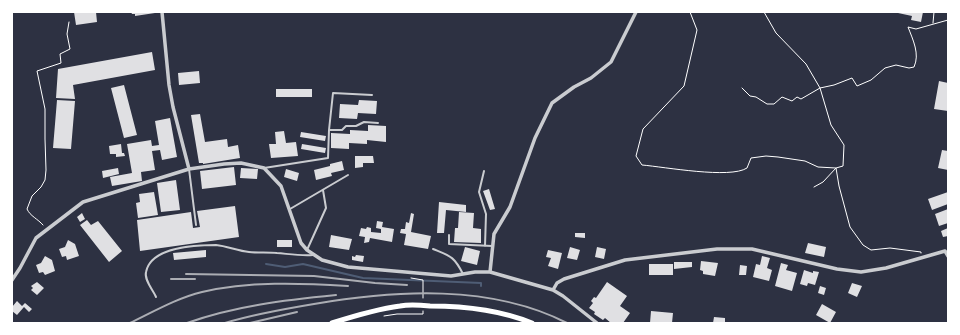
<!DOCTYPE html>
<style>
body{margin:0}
#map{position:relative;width:960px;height:335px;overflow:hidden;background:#2d3142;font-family:Helvetica,sans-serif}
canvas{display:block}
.frame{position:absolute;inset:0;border:13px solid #fff;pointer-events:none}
</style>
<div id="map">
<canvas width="960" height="335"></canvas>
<div class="frame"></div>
</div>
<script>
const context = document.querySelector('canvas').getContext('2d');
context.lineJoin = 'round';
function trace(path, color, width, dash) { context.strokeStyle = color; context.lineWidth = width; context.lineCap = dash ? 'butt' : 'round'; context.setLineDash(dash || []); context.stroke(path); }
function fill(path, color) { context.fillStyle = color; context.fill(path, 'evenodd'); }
trace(new Path2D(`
 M 266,264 L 285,267 L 303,264 L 363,278 L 481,283 L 481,286`), '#4f5d75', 2);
fill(new Path2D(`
 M 74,12 L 96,12 L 97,22 L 76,25 Z
 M 131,12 L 155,12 L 155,13 L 135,16 L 135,14 L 132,14 Z
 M 898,12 L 923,12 L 921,22 L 911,20 L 912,16 L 898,13 Z
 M 152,52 L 155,70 L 73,85 L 75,99 L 56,98 L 58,69 Z
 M 199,71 L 200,83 L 179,85 L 178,73 Z
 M 939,81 L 948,83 L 948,111 L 934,109 Z
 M 124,85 L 137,135 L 124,138 L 111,88 Z
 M 276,89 L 312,89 L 312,97 L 276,97 Z
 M 57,100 L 75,101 L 71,149 L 53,148 Z
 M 359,100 L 377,101 L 376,114 L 358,113 L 357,119 L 339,118 L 340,104 L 358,105 Z
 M 200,114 L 205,142 L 227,139 L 228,147 L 238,145 L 240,158 L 203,164 L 203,163 L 199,163 L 191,115 Z
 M 170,118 L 177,157 L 162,160 L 160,150 L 152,151 L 155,170 L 141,172 L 142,181 L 112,186 L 110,177 L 132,173 L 127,144 L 151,140 L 152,146 L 159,145 L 155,121 Z
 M 368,125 L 386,126 L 386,142 L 367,140 L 367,144 L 349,143 L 349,149 L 331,148 L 331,133 L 350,134 L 350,130 L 368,131 Z
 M 284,131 L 286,143 L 296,142 L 298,156 L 271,158 L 269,144 L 276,144 L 275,132 Z
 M 301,132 L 326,136 L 325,141 L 300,137 Z
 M 121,144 L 122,153 L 124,153 L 125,156 L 116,157 L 116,154 L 110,154 L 109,146 Z
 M 302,144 L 326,148 L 325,153 L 301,149 Z
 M 942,150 L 948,151 L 948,170 L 938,168 Z
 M 355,156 L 373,156 L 374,163 L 363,163 L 363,167 L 355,168 Z
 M 342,161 L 344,170 L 331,173 L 332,176 L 316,180 L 314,170 L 330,166 L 330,164 Z
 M 234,167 L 236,185 L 202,189 L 200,171 Z
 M 118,168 L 119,174 L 103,178 L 102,171 Z
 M 241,168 L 258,169 L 257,179 L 240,178 Z
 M 286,169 L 299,173 L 297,181 L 284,177 Z
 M 176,180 L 180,210 L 161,212 L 157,183 Z
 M 489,189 L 495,209 L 490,210 L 483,191 Z
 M 154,192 L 158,215 L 138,218 L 136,203 L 140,202 L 139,194 Z
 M 948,192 L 948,204 L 932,210 L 928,199 Z
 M 439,202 L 466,205 L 466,212 L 446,210 L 444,233 L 437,233 Z
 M 235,206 L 239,237 L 140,251 L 137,220 L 191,212 L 193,228 L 200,227 L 197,211 Z
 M 948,209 L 948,223 L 939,226 L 935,214 Z
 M 459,212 L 474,213 L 473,228 L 481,229 L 481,243 L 454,242 L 455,228 L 458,228 Z
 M 82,213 L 85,219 L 80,222 L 77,217 Z
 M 411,213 L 414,214 L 411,232 L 431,236 L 428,249 L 404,245 L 406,234 L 400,233 L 401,229 L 405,229 L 406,222 L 409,223 Z
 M 87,220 L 91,225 L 98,221 L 122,251 L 109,262 L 80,225 Z
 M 377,221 L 383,222 L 382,227 L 394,229 L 392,242 L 370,238 L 369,242 L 364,243 L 365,237 L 359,236 L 361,228 L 366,229 L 367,227 L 371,228 L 371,232 L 381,233 L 381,229 L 376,228 Z
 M 948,228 L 948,236 L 943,237 L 941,231 Z
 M 575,233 L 585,233 L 585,238 L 575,237 Z
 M 331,235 L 352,239 L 349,250 L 329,247 Z
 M 68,240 L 75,244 L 79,256 L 67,260 L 66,256 L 62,257 L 59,249 L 65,247 Z
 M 277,240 L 292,240 L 292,247 L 277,247 Z
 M 808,243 L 826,247 L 824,257 L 805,253 Z
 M 465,247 L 480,251 L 477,265 L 461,261 Z
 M 570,247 L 580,250 L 577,260 L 567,258 Z
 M 597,247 L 606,249 L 604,259 L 595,257 Z
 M 206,250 L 206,257 L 174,260 L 173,253 Z
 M 548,250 L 562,253 L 558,269 L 548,266 L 551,258 L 546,257 Z
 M 356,255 L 364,256 L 363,262 L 352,260 L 352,256 L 355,257 Z
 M 45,256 L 52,260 L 55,271 L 45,275 L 43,272 L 39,273 L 36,265 L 41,263 Z
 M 762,256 L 770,258 L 767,268 L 772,270 L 769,281 L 753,277 L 756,264 L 760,265 Z
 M 701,261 L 718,263 L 715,276 L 703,274 L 703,271 L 700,270 Z
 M 674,262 L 692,262 L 692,267 L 674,269 Z
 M 781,263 L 788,265 L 786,270 L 797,273 L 792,291 L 775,286 Z
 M 649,264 L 673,264 L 673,275 L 649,275 Z
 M 740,265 L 747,266 L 746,275 L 739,275 Z
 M 804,270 L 813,273 L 813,271 L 819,272 L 815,285 L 808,283 L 807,286 L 800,284 Z
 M 37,282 L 44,288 L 37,295 L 31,290 L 33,288 L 31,286 Z
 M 607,282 L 627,296 L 620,306 L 630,313 L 623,323 L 611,323 L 605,318 L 603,320 L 594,314 L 595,312 L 589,308 L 593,303 L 591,301 L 594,297 L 596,298 Z
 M 852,283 L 862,286 L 857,297 L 848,293 Z
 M 820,286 L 826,288 L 824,295 L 818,293 Z
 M 17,301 L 22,306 L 25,303 L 32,309 L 29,312 L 24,307 L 17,315 L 12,311 L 12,307 Z
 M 822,304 L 836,312 L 830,323 L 816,315 Z
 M 651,311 L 673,313 L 672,323 L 650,323 Z
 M 714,317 L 725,318 L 725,323 L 713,323 Z`), '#e0e0e3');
trace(new Path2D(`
 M 690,12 L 697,30 L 684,86 L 643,129 L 636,156 L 642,165 C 665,167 730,179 747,168 L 751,158 L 766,156 L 778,157 L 805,161 L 818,167 L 836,168 L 823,182 L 814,187
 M 933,23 L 934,12
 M 742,88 L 750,96 L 756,97 L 767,104 L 774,104 L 782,97 L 792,101 L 797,97 L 801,99 L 820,88 L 806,64 L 776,33 L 764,12
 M 43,225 C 38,219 30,216 27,209 L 32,196 L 41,187 L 45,180 L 46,170 L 45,139 L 45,109 L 37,71 L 61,63 L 60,54 L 70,49 L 67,34 L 69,22
 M 921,253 L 921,252 L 890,248 L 871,250 L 863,245 L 850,227 L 839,186 L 836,168 L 843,166 L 844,145 L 831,125 L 820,88 L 834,85 L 852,78 L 857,86 L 871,80 L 885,68 L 896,65 L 909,68 L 914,67 C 920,54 913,40 908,27 L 916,29 L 948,20
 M 411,278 L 423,280 L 423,298
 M 384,316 L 397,314 L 423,314 L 423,311`), '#fff', 1);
trace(new Path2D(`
 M 329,130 L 342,130 L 346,126 L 356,126 L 364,122 L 378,123
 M 264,168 L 328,158 L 329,130 L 333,93 L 372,95
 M 189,169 L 196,225
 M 484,171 L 479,192 L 486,214 L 485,246
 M 290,209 L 348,175
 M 449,235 L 449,244 L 492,246
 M 433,249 C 450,256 454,256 463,274
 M 307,250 L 326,208 L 323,190
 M 156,297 C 153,290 144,280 146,272 C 151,247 196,245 216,245 C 227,246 238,251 249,252 C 258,253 268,252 277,253 C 289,254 301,256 313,255`), '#caccd0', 2);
trace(new Path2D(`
 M 162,12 L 169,85 L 173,107 L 189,169
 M 490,272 L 494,234 L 510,207 L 535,138 L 552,103 L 574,87 L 591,78 L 611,62 L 636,12
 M 12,280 L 20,268 L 36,238 L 83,202 L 189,169 L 224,164 L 241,163 L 264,168 L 281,186 L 301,243 L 307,250 L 322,260 L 348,267 L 451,276 L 475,272 L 490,272 L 553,290 L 563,296 L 597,323
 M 553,290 L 557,283 L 564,279 L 625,260 L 717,249 L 752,249 L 837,269 L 861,272 L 886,268 L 945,251 L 948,256`), '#caccd0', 3.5);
trace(new Path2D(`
 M 332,323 C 354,316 377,309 400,306 C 410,304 420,305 430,306 C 464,306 500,310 532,323`), '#fff', 5);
trace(new Path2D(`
 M 186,274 L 314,276 L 375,283 L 407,285
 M 171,279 L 195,279
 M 130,323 C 153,312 177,298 202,292 C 248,281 301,283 348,286
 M 187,323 C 235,306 285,300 336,295
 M 225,323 C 254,314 284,309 314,304 C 396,290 491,284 567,323
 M 250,323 L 297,312`), '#abadb3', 2);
</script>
